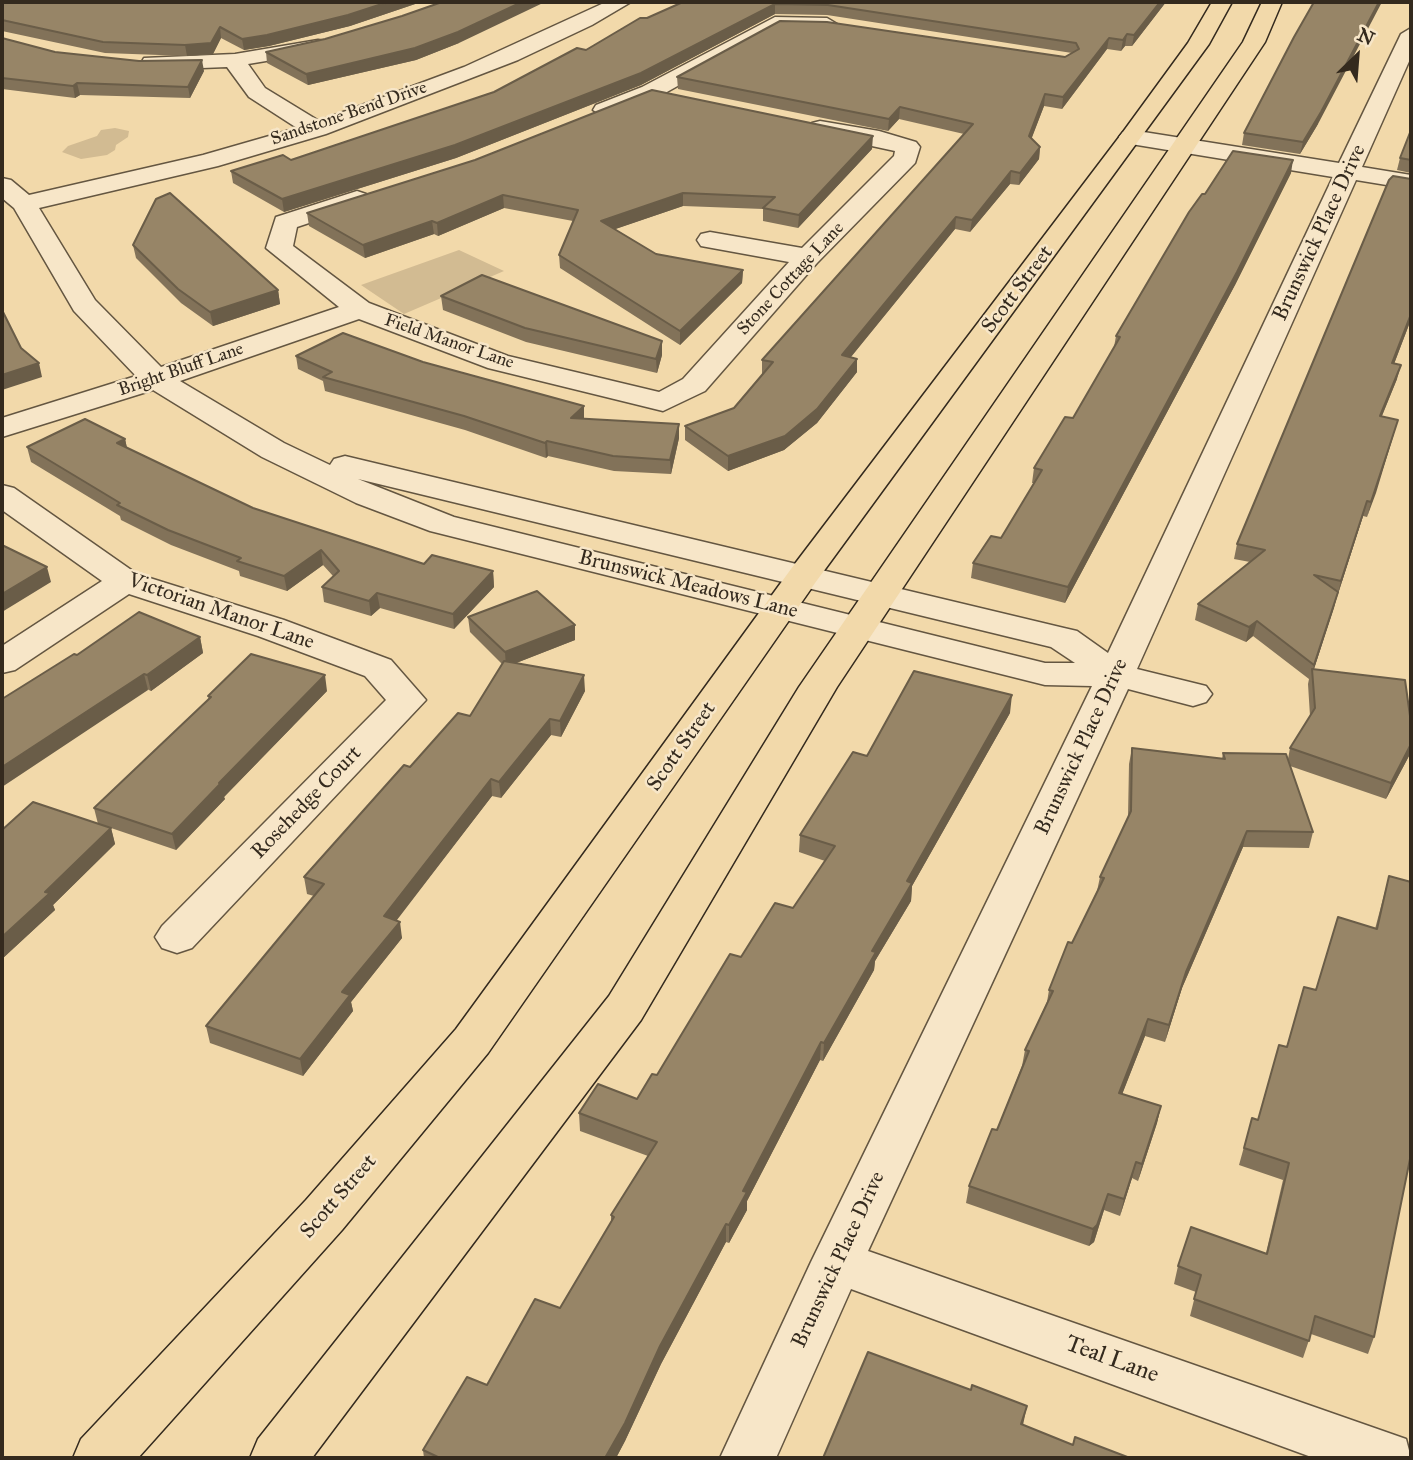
<!DOCTYPE html>
<style>
body{margin:0}
#map{position:relative;width:1413px;height:1460px;overflow:hidden;background:#f2d9aa;font-family:"IM FELL Great Primer",serif}
canvas{display:block}
.frame{position:absolute;inset:0;border:4px solid #342a1e;pointer-events:none}
.north{position:absolute;left:1322px;top:21px;width:70px;height:70px;-webkit-text-stroke:5px #f7e6c8;paint-order:stroke;rotate:25deg;font-size:19px;font-weight:700;line-height:28px;text-align:center;color:#342a1e}
.north::after{content:'';display:block;margin:auto;width:24px;height:32px;background:#342a1e;clip-path:polygon(50% 0,100% 100%,50% 72%,0 100%)}
</style>
<div id="map">
<canvas width="1413" height="1460"></canvas>
<div class="frame"></div>
<div class="north">N</div>
</div>
<script>
const context = document.querySelector('canvas').getContext('2d');
context.lineJoin = 'round';
function fill(path, color) { context.fillStyle = color; context.fill(path, 'evenodd'); }
function trace(path, color, width, dash) { context.strokeStyle = color; context.lineWidth = width; context.lineCap = dash ? 'butt' : 'round'; context.setLineDash(dash || []); context.stroke(path); }
function label(font, color, halo, rows, align = 'center') {
  context.font = font + ' "IM FELL Great Primer",serif'; context.lineWidth = 5; context.setLineDash([]); context.textBaseline = 'middle'; context.strokeStyle = halo; context.fillStyle = color; for (const [text, x, y, turn = 0] of rows) {
    context.save(); context.translate(x, y); context.rotate((+turn || 0) * Math.PI / 180); context.textAlign = isNaN(turn) ? turn : align; if (halo) context.strokeText(text, 0, 0); context.fillText(text, 0, 0); context.restore();
  }
}
fill(new Path2D(`
 M 115,128 L 129,131 L 128,137 L 116,145 L 115,150 L 107,155 L 81,159 L 62,152 L 68,146 L 97,136 L 101,130 Z
 M 459,250 L 504,271 L 404,314 L 361,285 Z`), '#d2bb92');
const minor = new Path2D(`
 M 606,2 L 631,2 L 592,25 L 518,60 L 326,134 L 218,166 L 39,208 L 95,300 L 161,367 L 339,307 L 266,248 L 276,217 L 357,191 L 366,194 L 370,199 L 366,204 L 297,227 L 293,246 L 369,303 L 508,356 L 659,392 L 683,379 L 789,262 L 701,246 L 697,240 L 701,234 L 710,232 L 802,248 L 894,156 L 895,151 L 812,133 L 808,128 L 812,123 L 820,121 L 879,131 L 916,142 L 920,147 L 915,163 L 817,263 L 705,391 L 663,411 L 488,368 L 359,319 L 180,381 L 284,443 L 330,465 L 334,459 L 345,456 L 1064,628 L 1077,631 L 1108,653 L 1333,177 L 1131,144 L 1123,142 L 1119,137 L 1123,132 L 1131,130 L 1339,163 L 1401,34 L 1411,28 L 1411,57 L 1362,167 L 1411,175 L 1411,189 L 1356,180 L 1137,669 L 1206,686 L 1212,694 L 1206,702 L 1193,706 L 1128,689 L 868,1251 L 1386,1432 L 1406,1439 L 1411,1458 L 1314,1458 L 851,1289 L 776,1458 L 720,1458 L 811,1262 L 1092,686 L 1045,685 L 430,531 L 356,503 L 262,457 L 153,390 L 2,437 L 2,418 L 136,376 L 74,311 L 14,208 L 2,198 L 2,178 L 11,180 L 29,195 L 203,155 L 297,128 L 249,97 L 227,67 L 152,70 L 141,63 L 144,58 L 235,54 L 318,40 L 326,41 L 329,46 L 326,51 L 248,64 L 265,88 L 319,121 L 464,67 ZM 358,479 L 1051,647 L 1075,663 L 1045,663 L 454,517 Z
 M 775,17 L 827,18 L 837,24 L 827,30 L 779,29 L 658,97 L 604,117 L 593,110 L 596,105 L 642,87 Z
 M 2,485 L 14,488 L 137,574 L 284,620 L 391,660 L 426,700 L 192,948 L 177,953 L 162,948 L 155,937 L 162,926 L 386,700 L 365,676 L 258,636 L 129,594 L 15,670 L 2,673 L 2,646 L 102,581 L 2,510 Z`);
const major = new Path2D(`
 M 1212,2 L 1232,2 L 1209,44 L 815,583 L 488,1053 L 342,1230 L 138,1458 L 73,1458 L 81,1439 L 306,1200 L 456,1029 L 791,569 L 1123,132 L 1188,43 Z
 M 1262,2 L 1282,2 L 1265,42 L 837,687 L 641,1020 L 312,1458 L 250,1458 L 258,1439 L 609,996 L 799,687 L 1243,42 Z`);
trace(minor, '#645641', 3);
trace(major, '#342a1e', 3);
fill(minor, '#f7e6c8');
fill(major, '#f2d9aa');
fill(new Path2D(`
 M 2,2 L 421,2 L 350,26 L 269,46 L 244,50 L 221,38 L 213,54 L 187,56 L 105,53 L 2,31 Z
 M 683,2 L 1166,2 L 1132,46 L 1125,46 L 1121,51 L 1107,49 L 1062,109 L 1044,106 L 1031,139 L 1040,147 L 1039,159 L 1019,185 L 1010,184 L 970,232 L 955,229 L 851,357 L 857,359 L 857,372 L 817,423 L 784,450 L 728,471 L 685,440 L 685,426 L 734,408 L 763,374 L 762,374 L 762,360 L 964,134 L 899,119 L 888,131 L 678,89 L 677,77 L 1065,57 L 1072,53 L 827,15 L 775,14 L 641,85 L 456,158 L 284,212 L 233,183 L 231,171 L 291,160 L 494,92 L 586,50 L 647,18 Z
 M 402,16 L 459,43 L 416,60 L 308,85 L 267,63 L 266,52 L 325,39 Z
 M 2,38 L 55,52 L 204,71 L 190,98 L 80,95 L 75,98 L 2,89 Z
 M 1318,124 L 1300,154 L 1242,145 L 1244,133 Z
 M 1411,130 L 1411,173 L 1397,170 L 1400,158 Z
 M 872,149 L 798,228 L 763,221 L 763,209 L 683,206 L 615,229 L 656,254 L 743,270 L 742,283 L 680,345 L 560,268 L 559,255 L 573,221 L 504,208 L 438,236 L 434,234 L 365,258 L 309,226 L 307,213 Z
 M 1291,173 L 1235,285 L 1065,603 L 971,578 L 973,563 L 1001,538 L 1034,483 L 1032,483 L 1034,468 L 1073,418 L 1114,347 L 1116,336 L 1205,194 Z
 M 1411,179 L 1411,322 L 1410,322 L 1394,364 L 1397,379 L 1382,416 L 1394,434 L 1367,517 L 1363,516 L 1314,669 L 1411,723 L 1411,748 L 1409,756 L 1386,799 L 1290,766 L 1313,832 L 1309,848 L 1243,847 L 1182,988 L 1165,1042 L 1145,1036 L 1122,1094 L 1161,1106 L 1157,1123 L 1138,1181 L 1132,1178 L 1120,1216 L 1104,1210 L 1094,1242 L 1089,1246 L 966,1203 L 969,1186 L 997,1130 L 1022,1066 L 1025,1050 L 1047,1002 L 1049,990 L 1097,891 L 1100,877 L 1128,817 L 1129,764 L 1132,748 L 1222,759 L 1223,753 L 1288,759 L 1290,748 L 1310,716 L 1308,684 L 1309,679 L 1253,636 L 1246,642 L 1195,620 L 1198,604 L 1250,562 L 1234,559 L 1237,544 Z
 M 133,245 L 278,290 L 280,304 L 213,326 L 181,303 L 136,258 Z
 M 441,296 L 662,355 L 657,373 L 526,342 L 443,310 Z
 M 296,356 L 423,362 L 584,406 L 584,419 L 679,424 L 679,438 L 671,474 L 614,471 L 548,456 L 546,458 L 465,430 L 325,391 L 323,381 L 298,369 Z
 M 125,439 L 127,448 L 253,508 L 424,564 L 493,571 L 494,587 L 454,629 L 380,608 L 371,616 L 324,602 L 322,587 L 333,576 L 323,565 L 287,591 L 240,576 L 239,571 L 171,545 L 121,520 L 120,516 L 31,462 L 27,447 Z
 M 468,617 L 575,625 L 575,640 L 516,663 L 585,691 L 561,737 L 551,735 L 501,798 L 492,796 L 396,920 L 402,938 L 351,1002 L 353,1011 L 303,1076 L 210,1043 L 206,1026 L 314,896 L 307,894 L 304,877 L 470,716 L 502,664 L 470,632 Z
 M 200,637 L 203,653 L 151,691 L 77,655 Z
 M 327,691 L 224,797 L 225,799 L 176,850 L 111,828 L 115,844 L 53,905 L 55,910 L 2,959 L 2,830 L 98,824 L 94,808 L 209,700 L 208,696 Z
 M 1010,713 L 912,886 L 911,901 L 875,961 L 874,970 L 823,1061 L 820,1060 L 747,1201 L 747,1210 L 729,1243 L 726,1242 L 661,1364 L 625,1441 L 616,1458 L 424,1458 L 423,1450 L 560,1308 L 611,1222 L 611,1215 L 648,1156 L 580,1131 L 579,1113 L 637,1099 L 657,1075 L 741,957 L 793,908 L 825,861 L 799,852 L 800,835 L 867,756 Z
 M 1389,876 L 1374,1337 L 1368,1354 L 1311,1334 L 1303,1358 L 1190,1316 L 1196,1292 L 1174,1284 L 1178,1266 L 1266,1253 L 1283,1180 L 1239,1165 L 1252,1118 L 1258,1120 L 1316,990 L 1375,929 Z`), '#827259');
fill(new Path2D(`
 M 388,2 L 421,2 L 350,26 L 269,46 L 244,50 L 242,39 Z
 M 522,2 L 545,2 L 459,43 L 416,60 L 308,85 L 306,74 Z
 M 1160,2 L 1166,2 L 1132,46 L 1134,35 Z
 M 1379,2 L 1382,2 L 1318,124 L 1300,154 L 1303,142 Z
 M 775,4 L 775,14 L 641,85 L 456,158 L 284,212 L 282,199 Z
 M 220,27 L 221,38 L 213,54 L 187,56 L 185,45 Z
 M 1127,34 L 1125,46 L 1121,51 L 1123,40 Z
 M 1109,38 L 1107,49 L 1062,109 L 1063,97 Z
 M 202,60 L 204,71 L 190,98 L 188,87 Z
 M 77,83 L 80,95 L 75,98 L 73,86 Z
 M 1045,94 L 1044,106 L 1028,148 L 1029,136 Z
 M 900,107 L 899,119 L 888,131 L 889,119 Z
 M 873,136 L 872,149 L 798,228 L 799,215 Z
 M 1040,147 L 1039,159 L 1019,185 L 1020,173 Z
 M 1293,160 L 1291,173 L 1235,285 L 1065,603 L 1068,587 Z
 M 1011,171 L 1010,184 L 970,232 L 972,220 Z
 M 683,193 L 683,206 L 601,234 L 601,221 Z
 M 503,195 L 504,208 L 438,236 L 437,223 Z
 M 956,217 L 955,229 L 841,369 L 842,355 Z
 M 432,221 L 434,234 L 365,258 L 363,245 Z
 M 743,270 L 742,283 L 680,345 L 680,331 Z
 M 278,290 L 280,304 L 213,326 L 210,312 Z
 M 1411,314 L 1410,322 L 1389,377 L 1392,363 Z
 M 662,341 L 662,355 L 657,373 L 656,359 Z
 M 857,359 L 857,372 L 817,423 L 784,450 L 728,471 L 728,456 Z
 M 39,363 L 42,377 L 2,390 L 2,375 Z
 M 1401,365 L 1397,379 L 1376,430 L 1380,416 Z
 M 584,406 L 584,421 L 571,418 Z
 M 1398,420 L 1376,493 L 1367,517 L 1371,502 Z
 M 679,424 L 679,438 L 671,474 L 670,460 Z
 M 125,439 L 128,453 L 117,443 Z
 M 547,441 L 548,456 L 546,458 L 545,443 Z
 M 1367,501 L 1363,516 L 1337,597 L 1341,581 Z
 M 321,550 L 323,565 L 287,591 L 284,576 Z
 M 47,567 L 51,582 L 2,612 L 2,594 Z
 M 493,571 L 494,587 L 454,629 L 453,614 Z
 M 1338,592 L 1334,608 L 1312,675 L 1314,665 Z
 M 377,593 L 380,608 L 371,616 L 369,601 Z
 M 1257,621 L 1253,636 L 1246,642 L 1249,627 Z
 M 575,625 L 575,640 L 506,667 L 505,652 Z
 M 200,637 L 203,653 L 151,691 L 147,675 Z
 M 144,674 L 148,690 L 2,787 L 2,767 Z
 M 325,675 L 327,691 L 224,797 L 225,799 L 176,850 L 172,834 L 219,783 Z
 M 584,675 L 585,691 L 561,737 L 560,721 Z
 M 1012,695 L 1010,713 L 912,886 L 911,901 L 875,961 L 874,970 L 823,1061 L 824,1043 L 907,881 Z
 M 550,719 L 551,735 L 501,798 L 499,782 Z
 M 1411,744 L 1409,756 L 1386,799 L 1391,783 Z
 M 491,779 L 492,796 L 387,933 L 384,916 Z
 M 111,828 L 115,844 L 53,905 L 55,910 L 2,959 L 2,937 L 45,892 Z
 M 1247,831 L 1243,847 L 1182,988 L 1165,1042 L 1169,1025 L 1186,972 Z
 M 400,922 L 402,938 L 351,1002 L 353,1011 L 303,1076 L 300,1059 L 342,992 Z
 M 1148,1019 L 1145,1036 L 1116,1110 L 1119,1093 Z
 M 821,1042 L 820,1060 L 747,1201 L 747,1210 L 729,1243 L 729,1225 L 743,1191 Z
 M 1161,1106 L 1157,1123 L 1138,1181 L 1142,1164 Z
 M 1136,1162 L 1132,1178 L 1120,1216 L 1124,1199 Z
 M 1108,1194 L 1104,1210 L 1094,1242 L 1089,1246 L 1093,1229 Z
 M 726,1224 L 726,1242 L 661,1364 L 625,1441 L 616,1458 L 605,1458 L 660,1346 Z
 M 1027,1406 L 1023,1425 L 1021,1424 Z`), '#6a5d48');
const building = new Path2D(`
 M 2,2 L 388,2 L 348,15 L 267,35 L 242,39 L 220,27 L 211,43 L 185,45 L 103,42 L 2,20 Z
 M 442,2 L 522,2 L 458,32 L 415,48 L 306,74 L 266,52 L 325,39 L 402,16 Z
 M 683,2 L 1160,2 L 1134,35 L 1127,34 L 1123,40 L 1109,38 L 1063,97 L 1045,94 L 1029,136 L 1040,147 L 1020,173 L 1011,171 L 972,220 L 956,217 L 842,355 L 857,359 L 817,409 L 785,436 L 728,456 L 685,426 L 734,408 L 773,362 L 762,360 L 973,124 L 900,107 L 889,119 L 677,77 L 780,21 L 827,22 L 1065,57 L 1079,49 L 1076,43 L 828,5 L 775,4 L 641,73 L 455,145 L 282,199 L 231,171 L 283,155 L 291,160 L 494,92 L 577,48 L 586,50 L 640,18 L 647,18 Z
 M 1314,2 L 1379,2 L 1321,112 L 1303,142 L 1244,133 L 1294,37 Z
 M 2,38 L 55,52 L 139,61 L 202,60 L 188,87 L 77,83 L 73,86 L 2,78 Z
 M 652,90 L 873,136 L 799,215 L 763,208 L 775,197 L 683,193 L 601,221 L 656,254 L 743,270 L 680,331 L 559,255 L 578,210 L 503,195 L 437,223 L 432,221 L 363,245 L 307,213 L 475,160 Z
 M 1411,130 L 1411,160 L 1400,158 Z
 M 1233,151 L 1293,160 L 1237,272 L 1068,587 L 973,563 L 991,536 L 1001,538 L 1042,470 L 1034,468 L 1065,417 L 1073,418 L 1120,337 L 1116,336 L 1189,212 L 1202,194 L 1205,194 Z
 M 1393,176 L 1411,179 L 1411,314 L 1392,363 L 1401,365 L 1380,416 L 1398,420 L 1371,502 L 1367,501 L 1341,581 L 1314,575 L 1338,592 L 1314,665 L 1257,621 L 1249,627 L 1198,604 L 1265,550 L 1237,544 L 1389,180 Z
 M 170,193 L 278,290 L 210,312 L 178,289 L 133,245 L 156,199 Z
 M 482,275 L 662,341 L 656,359 L 525,328 L 441,296 Z
 M 2,310 L 21,348 L 39,363 L 2,375 Z
 M 343,333 L 423,362 L 584,406 L 571,418 L 679,424 L 670,460 L 613,456 L 547,441 L 545,443 L 464,416 L 323,377 L 332,372 L 296,356 Z
 M 85,419 L 125,439 L 117,443 L 253,508 L 424,564 L 432,555 L 493,571 L 453,614 L 377,593 L 369,601 L 322,587 L 339,571 L 321,550 L 284,576 L 237,561 L 241,558 L 168,530 L 117,505 L 120,503 L 27,447 Z
 M 2,545 L 47,567 L 2,594 Z
 M 537,591 L 575,625 L 505,652 L 468,617 Z
 M 139,612 L 200,637 L 147,675 L 144,674 L 2,767 L 2,699 L 74,654 L 77,655 Z
 M 251,654 L 325,675 L 219,783 L 221,783 L 172,834 L 94,808 L 211,697 L 208,696 Z
 M 504,661 L 584,675 L 560,721 L 550,719 L 499,782 L 491,779 L 384,916 L 400,922 L 342,992 L 350,995 L 300,1059 L 206,1026 L 324,884 L 304,877 L 404,765 L 410,767 L 458,713 L 470,716 Z
 M 1312,669 L 1405,680 L 1411,723 L 1411,744 L 1391,783 L 1290,748 L 1315,708 Z
 M 914,671 L 1012,695 L 907,881 L 912,883 L 872,951 L 876,952 L 824,1043 L 821,1042 L 743,1191 L 747,1192 L 729,1225 L 726,1224 L 660,1346 L 625,1423 L 605,1458 L 440,1458 L 423,1450 L 467,1377 L 487,1385 L 535,1299 L 560,1308 L 614,1217 L 611,1215 L 657,1142 L 579,1113 L 598,1084 L 637,1099 L 652,1074 L 657,1075 L 730,954 L 741,957 L 775,903 L 793,908 L 835,846 L 800,835 L 853,752 L 867,756 Z
 M 1132,748 L 1225,759 L 1223,753 L 1286,754 L 1313,832 L 1247,831 L 1186,972 L 1169,1025 L 1148,1019 L 1119,1093 L 1161,1106 L 1142,1164 L 1136,1162 L 1124,1199 L 1108,1194 L 1097,1225 L 1093,1229 L 969,1186 L 992,1129 L 997,1130 L 1029,1051 L 1025,1050 L 1053,991 L 1049,990 L 1068,942 L 1072,943 L 1104,878 L 1100,877 L 1131,811 Z
 M 33,802 L 111,828 L 45,892 L 50,893 L 2,937 L 2,830 Z
 M 1389,876 L 1411,882 L 1411,1154 L 1374,1337 L 1315,1316 L 1309,1341 L 1194,1299 L 1201,1275 L 1178,1266 L 1191,1227 L 1267,1254 L 1289,1163 L 1244,1148 L 1252,1118 L 1258,1120 L 1279,1045 L 1287,1047 L 1304,987 L 1316,990 L 1338,917 L 1377,929 Z
 M 868,1352 L 971,1390 L 972,1385 L 1027,1406 L 1021,1424 L 1073,1445 L 1075,1437 L 1130,1458 L 823,1458 Z`);
fill(building, '#978567');
trace(building, '#6a5d48', 2);
label('18px', '#342a1e', '#f7e6c8', [
 ["Sandstone Bend Drive",349,114,-19],
 ["Stone Cottage Lane",791,279,-47],
 ["Field Manor Lane",449,342,19],
 ["Bright Bluff Lane",181,370,-19]
]);
label('21px', '#342a1e', '#f7e6c8', [
 ["Brunswick Place Drive",1320,233,-65],
 ["Scott Street",1018,290,-53],
 ["Brunswick Meadows Lane",688,585,14],
 ["Victorian Manor Lane",221,612,19],
 ["Scott Street",682,747,-55],
 ["Brunswick Place Drive",1082,747,-65],
 ["Rosehedge Court",307,803,-46],
 ["Scott Street",339,1197,-49],
 ["Brunswick Place Drive",839,1260,-65]
]);
label('24px', '#342a1e', '#f7e6c8', [
 ["Teal Lane",1112,1360,20]
]);
</script>
